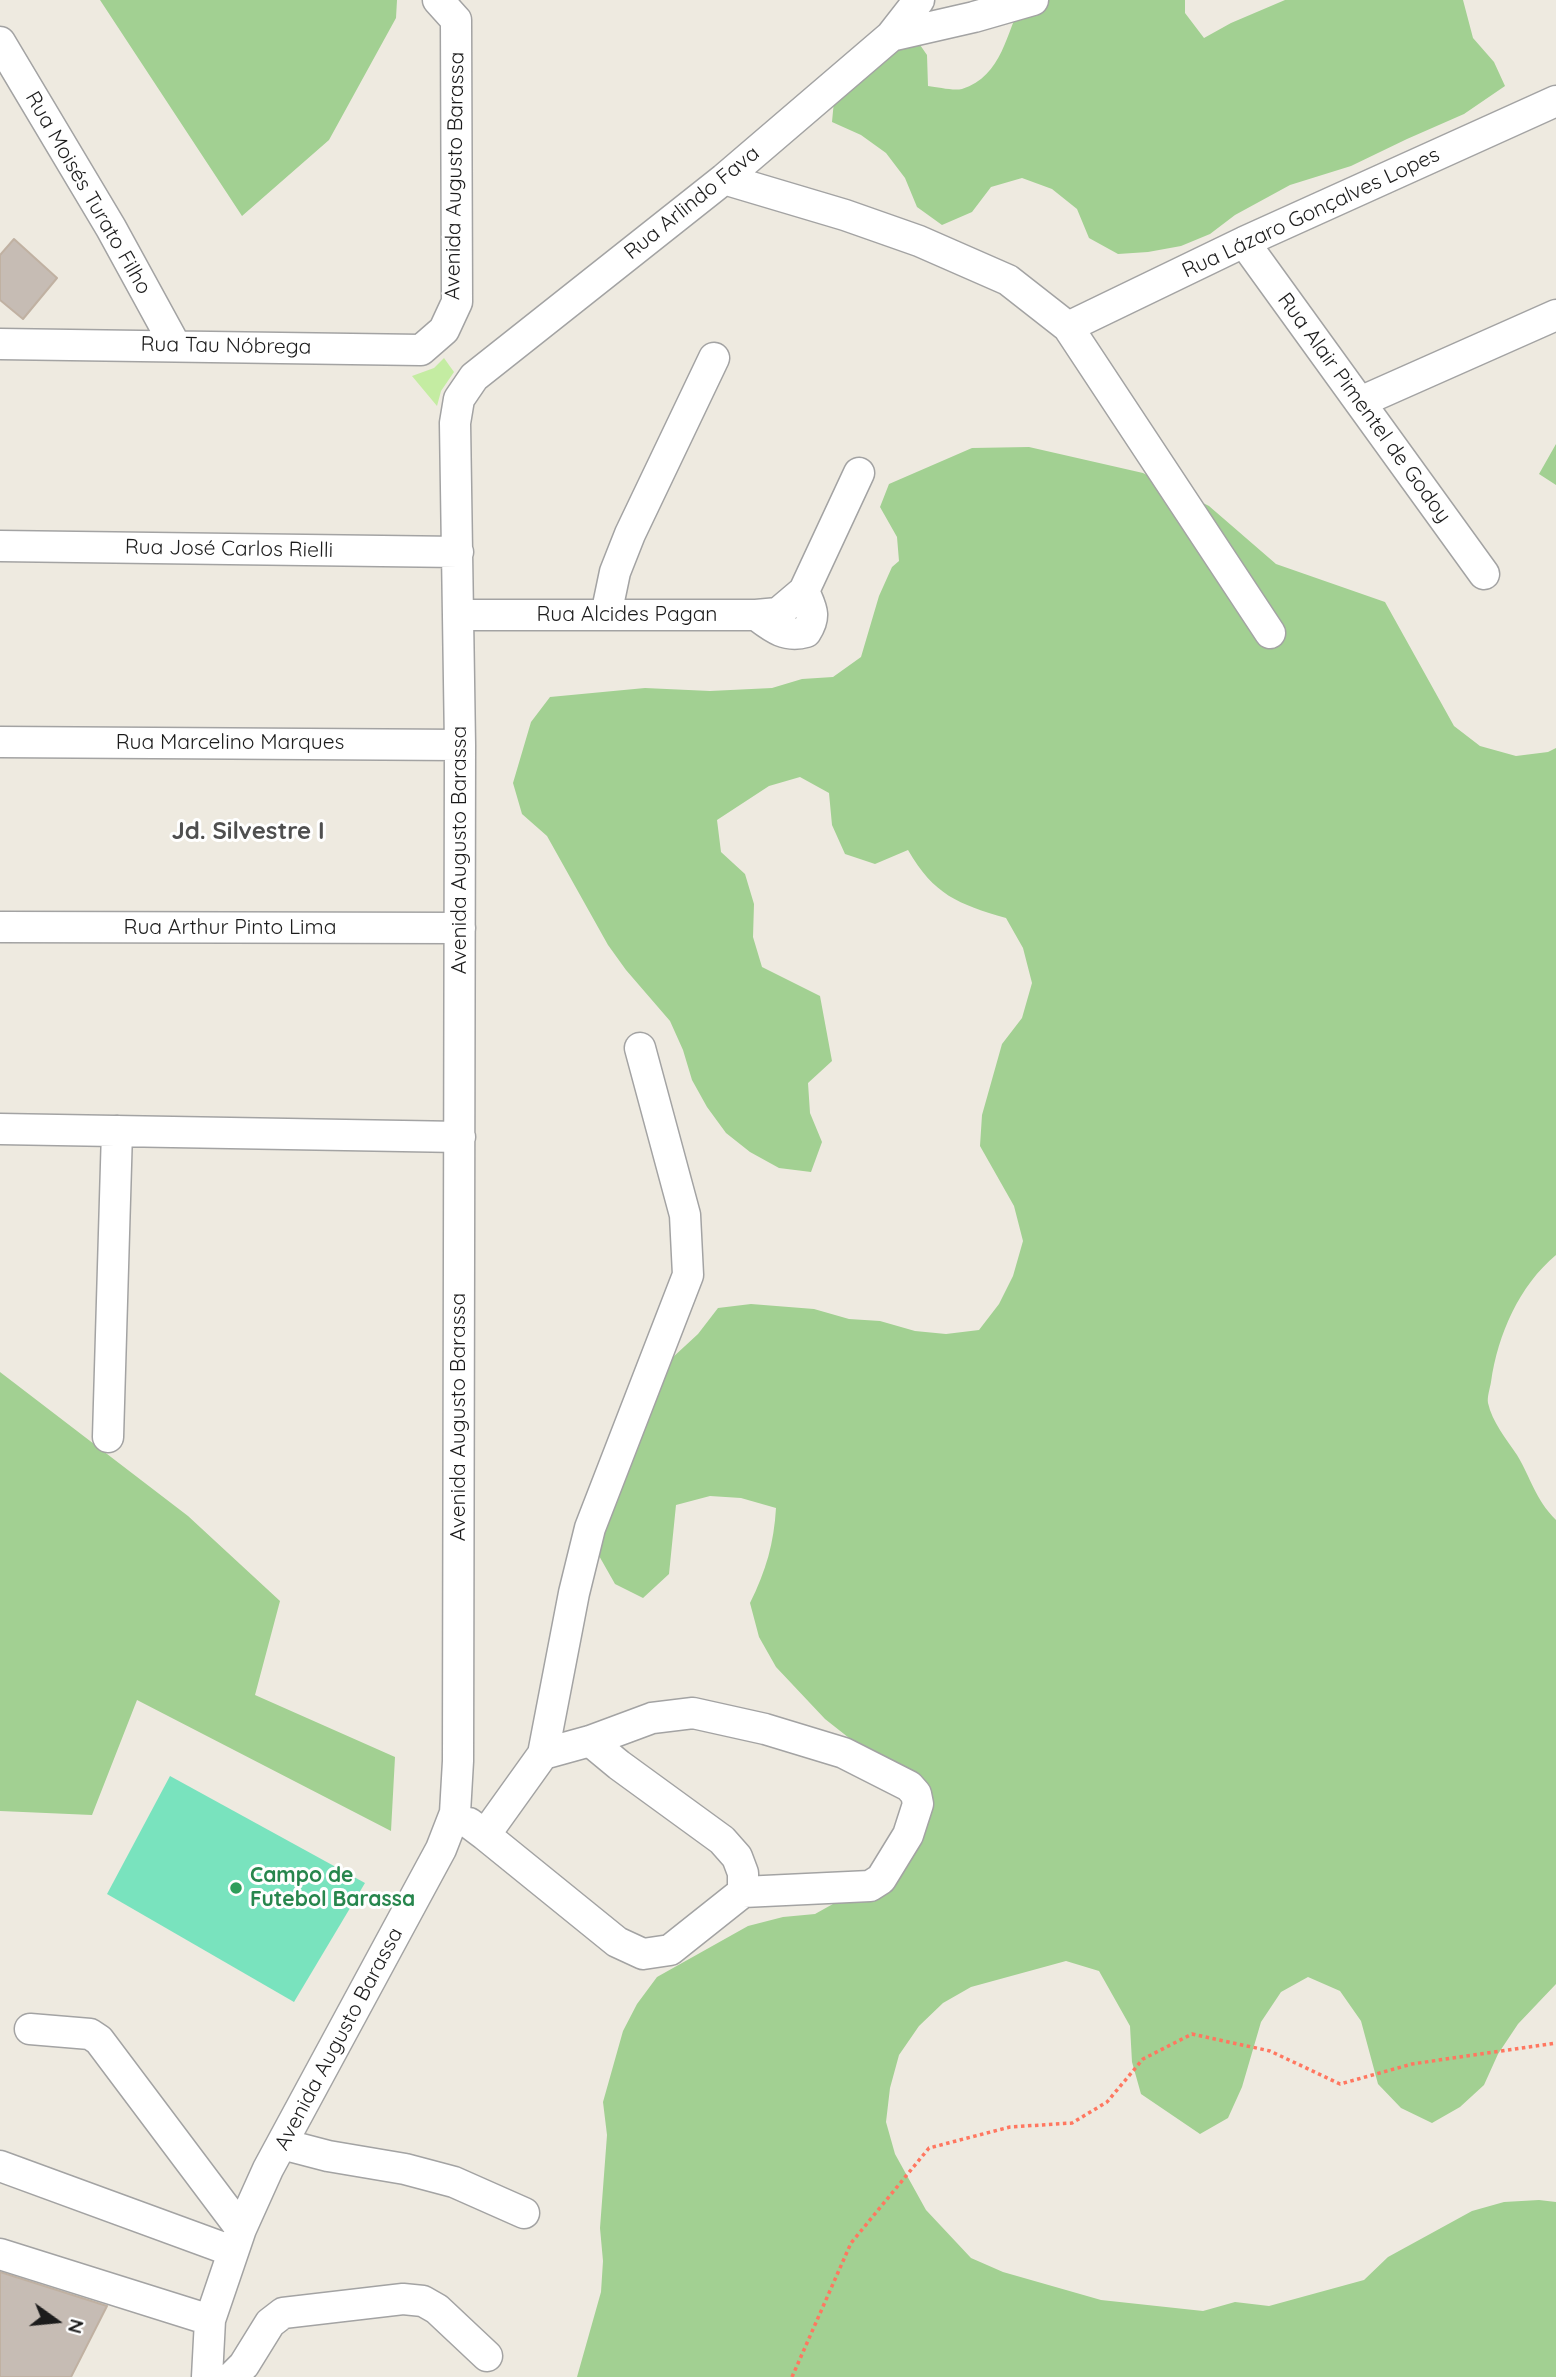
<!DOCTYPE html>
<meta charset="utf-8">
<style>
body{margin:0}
#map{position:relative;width:1556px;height:2377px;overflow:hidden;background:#eeeae0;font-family:Quicksand,sans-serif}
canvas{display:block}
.north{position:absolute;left:21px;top:2286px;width:70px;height:70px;-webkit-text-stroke:5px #fff;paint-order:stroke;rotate:105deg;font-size:19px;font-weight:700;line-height:28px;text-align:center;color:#1c1c1c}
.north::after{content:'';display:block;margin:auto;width:24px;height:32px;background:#1c1c1c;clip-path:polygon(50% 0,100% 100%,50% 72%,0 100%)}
</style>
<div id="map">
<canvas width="1556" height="2377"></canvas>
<div class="north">N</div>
</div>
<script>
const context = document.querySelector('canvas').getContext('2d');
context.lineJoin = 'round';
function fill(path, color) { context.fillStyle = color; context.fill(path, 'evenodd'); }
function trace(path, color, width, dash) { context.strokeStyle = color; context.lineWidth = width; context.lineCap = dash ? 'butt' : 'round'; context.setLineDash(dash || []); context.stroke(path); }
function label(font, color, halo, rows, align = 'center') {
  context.font = font + ' Quicksand,sans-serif'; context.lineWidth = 6; context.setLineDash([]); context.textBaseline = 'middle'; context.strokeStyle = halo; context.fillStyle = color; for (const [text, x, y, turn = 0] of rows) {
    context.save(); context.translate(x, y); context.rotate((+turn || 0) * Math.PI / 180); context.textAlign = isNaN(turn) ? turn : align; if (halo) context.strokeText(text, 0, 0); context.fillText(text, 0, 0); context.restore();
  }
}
fill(new Path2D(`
 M 444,358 L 454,372 L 441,391 L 437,406 L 412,376 L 434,368 Z`), '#c4eca2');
fill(new Path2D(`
 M 100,0 L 397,0 L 396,18 L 329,140 L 242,216 Z
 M 1023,0 L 1185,0 L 1185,13 L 1204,38 L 1231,23 L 1285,0 L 1463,0 L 1473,38 L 1494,62 L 1505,86 L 1464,114 L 1407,139 L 1351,166 L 1290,185 L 1235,215 L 1210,234 L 1181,246 L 1148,252 L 1118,254 L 1089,238 L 1077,209 L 1052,189 L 1022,178 L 991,187 L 972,212 L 942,225 L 917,207 L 905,178 L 886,153 L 861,135 L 832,122 L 835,90 L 909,29 L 927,55 L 928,86 C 938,87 953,91 962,89 C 1003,76 1006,32 1023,0 Z
 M 1556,444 L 1556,485 L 1539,474 Z
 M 1029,447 L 1143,473 L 1209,506 L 1276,564 L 1385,602 L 1454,726 L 1480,746 L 1516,756 L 1548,752 L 1556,748 L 1556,1255 C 1519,1286 1498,1334 1491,1382 C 1490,1388 1487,1397 1488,1403 C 1492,1422 1507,1440 1517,1455 C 1531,1478 1535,1499 1556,1520 L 1556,1984 L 1518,2024 L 1498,2054 L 1484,2085 L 1460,2107 L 1432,2123 L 1401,2108 L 1378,2084 L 1361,2021 L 1340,1991 L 1308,1977 L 1281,1992 L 1261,2022 L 1242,2087 L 1228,2118 L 1200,2134 L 1141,2094 L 1132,2062 L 1130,2026 L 1099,1971 L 1066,1961 L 971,1987 L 943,2003 L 919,2026 L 899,2055 L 890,2088 L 886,2122 L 895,2154 L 926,2210 L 971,2258 L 1003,2272 L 1101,2300 L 1203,2311 L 1235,2302 L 1269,2306 L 1364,2280 L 1388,2257 L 1472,2211 L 1504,2202 L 1539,2200 L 1556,2202 L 1556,2377 L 577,2377 L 601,2292 L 603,2261 L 600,2228 L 607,2135 L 603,2102 L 623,2031 L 637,2004 L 657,1977 L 748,1926 L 783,1917 L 815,1914 L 876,1880 L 912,1820 L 877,1760 L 825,1719 L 776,1667 L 759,1637 L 750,1603 C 766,1571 774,1543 776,1508 L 741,1498 L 710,1496 L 676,1505 L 669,1574 L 643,1598 L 615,1584 L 598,1554 L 628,1448 L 652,1384 L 672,1358 L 698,1334 L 718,1308 L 751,1304 L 814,1309 L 849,1319 L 880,1321 L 915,1331 L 946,1334 L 979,1330 L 999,1304 L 1013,1276 L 1023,1241 L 1014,1206 L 980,1146 L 982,1115 L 1002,1044 L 1022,1018 L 1032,983 L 1023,948 L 1006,918 C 958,904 934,895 908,850 L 875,864 L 845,854 L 832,825 L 829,793 L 800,777 L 769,786 L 717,820 L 721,852 L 745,874 L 754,904 L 753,937 L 762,967 L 820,996 L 832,1061 L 808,1083 L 810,1113 L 822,1142 L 811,1172 L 779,1168 L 750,1152 L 726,1133 L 707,1107 L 692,1080 L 683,1050 L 670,1021 L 626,970 L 608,945 L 547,836 L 522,814 L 513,783 L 531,722 L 550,697 L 645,688 L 710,691 L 772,688 L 802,679 L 833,677 L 861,657 L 879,596 L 892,567 L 899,561 L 897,537 L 880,507 L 889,484 L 972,448 Z
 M 0,1372 L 188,1516 L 280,1601 L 255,1695 L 395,1757 L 391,1831 L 137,1700 L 92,1815 L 0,1811 Z`), '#a2d092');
fill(new Path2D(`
 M 170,1776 L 365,1883 L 294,2002 L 107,1894 Z`), '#79e3be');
const building = new Path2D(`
 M 14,239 L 57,278 L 23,319 L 0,300 L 0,255 Z
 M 0,2272 L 107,2306 L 71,2377 L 0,2377 Z`);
fill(building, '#c6bcb4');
trace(building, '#c0b1a2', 2);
const minor = new Path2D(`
 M 438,0 L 456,20
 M 891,36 L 974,17 L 1033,0
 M 0,42 L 111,228 L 175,345
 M 724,179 L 845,215 L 919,241 L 1008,280 L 1068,327 L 1270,633
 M 1244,242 L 1484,574
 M 1068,327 L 1244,242 L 1556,101
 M 0,344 L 421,350 L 444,330 L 457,302 L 456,20
 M 1360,402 L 1556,315
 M 0,546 L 458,552
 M 459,615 L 756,615 L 778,613 L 804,591 L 859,473
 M 606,615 L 615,572 L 630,534 L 714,358
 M 756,615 C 772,627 785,638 806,632 C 817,615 811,608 804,591
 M 0,742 L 460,745
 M 0,927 L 460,928
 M 0,1129 L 460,1137
 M 108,1437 L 117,1131
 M 590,1741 L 619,1765 L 722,1840 L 737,1857 L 743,1873 L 743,1892
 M 469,1823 L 485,1835 L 543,1754 L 574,1593 L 590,1528 L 688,1275 L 685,1215 L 640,1048
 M 485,1835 L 617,1942 L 643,1954 L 670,1950 L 743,1892 L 870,1886 L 881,1879 L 908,1835 L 918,1804 L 916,1794 L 909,1786 L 844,1753 L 765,1729 L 693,1713 L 652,1718 L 590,1741 L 543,1754
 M 30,2029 L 90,2034 L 99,2040 L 241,2229
 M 282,2144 L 328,2156 L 405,2169 L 454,2182 L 524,2213
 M 0,2166 L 232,2251
 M 0,2254 L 210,2320
 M 207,2377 L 210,2320 L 241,2229 L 268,2169 L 441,1849 L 455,1813 L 458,1761 L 460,745 L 455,423 L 459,399 L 474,377 L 724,179 L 891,36 L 919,0
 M 232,2377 L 244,2365 L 270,2323 L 283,2313 L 403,2299 L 423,2301 L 437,2309 L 487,2356`);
trace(minor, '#a3a3a3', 33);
trace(new Path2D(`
 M 792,2377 L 851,2243 L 929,2148 L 1010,2127 L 1072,2123 L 1107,2102 L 1143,2059 L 1192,2034 L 1270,2051 L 1340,2084 L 1412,2064 L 1556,2043`), '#ff7760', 3.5, [3.5, 3.5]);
trace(minor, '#fff', 30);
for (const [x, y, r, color] of [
 [236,1888,7,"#2e9e5b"]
]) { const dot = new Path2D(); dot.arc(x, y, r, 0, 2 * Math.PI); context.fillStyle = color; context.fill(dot); trace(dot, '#fff', 2.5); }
label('21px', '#1c1c1c', '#fff', [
 ["Avenida Augusto Barassa",455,176,-89],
 ["Rua Moisés Turato Filho",88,193,60],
 ["Rua Arlindo Fava",692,203,-39],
 ["Rua Lázaro Gonçalves Lopes",1311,213,-25],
 ["Rua Tau Nóbrega",226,346,1],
 ["Rua Alair Pimentel de Godoy",1364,408,54],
 ["Rua José Carlos Rielli",229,549,1],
 ["Rua Alcides Pagan",627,615],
 ["Rua Marcelino Marques",230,743],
 ["Avenida Augusto Barassa",460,850,-90],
 ["Rua Arthur Pinto Lima",230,928],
 ["Avenida Augusto Barassa",459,1417,-90],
 ["Avenida Augusto Barassa",339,2039,-62]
]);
label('bold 21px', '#27864d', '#fff', [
 ["Campo de",250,1876],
 ["Futebol Barassa",250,1900]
], 'left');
label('bold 24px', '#4f4f4f', '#fff', [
 ["Jd. Silvestre I",248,832]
]);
</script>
